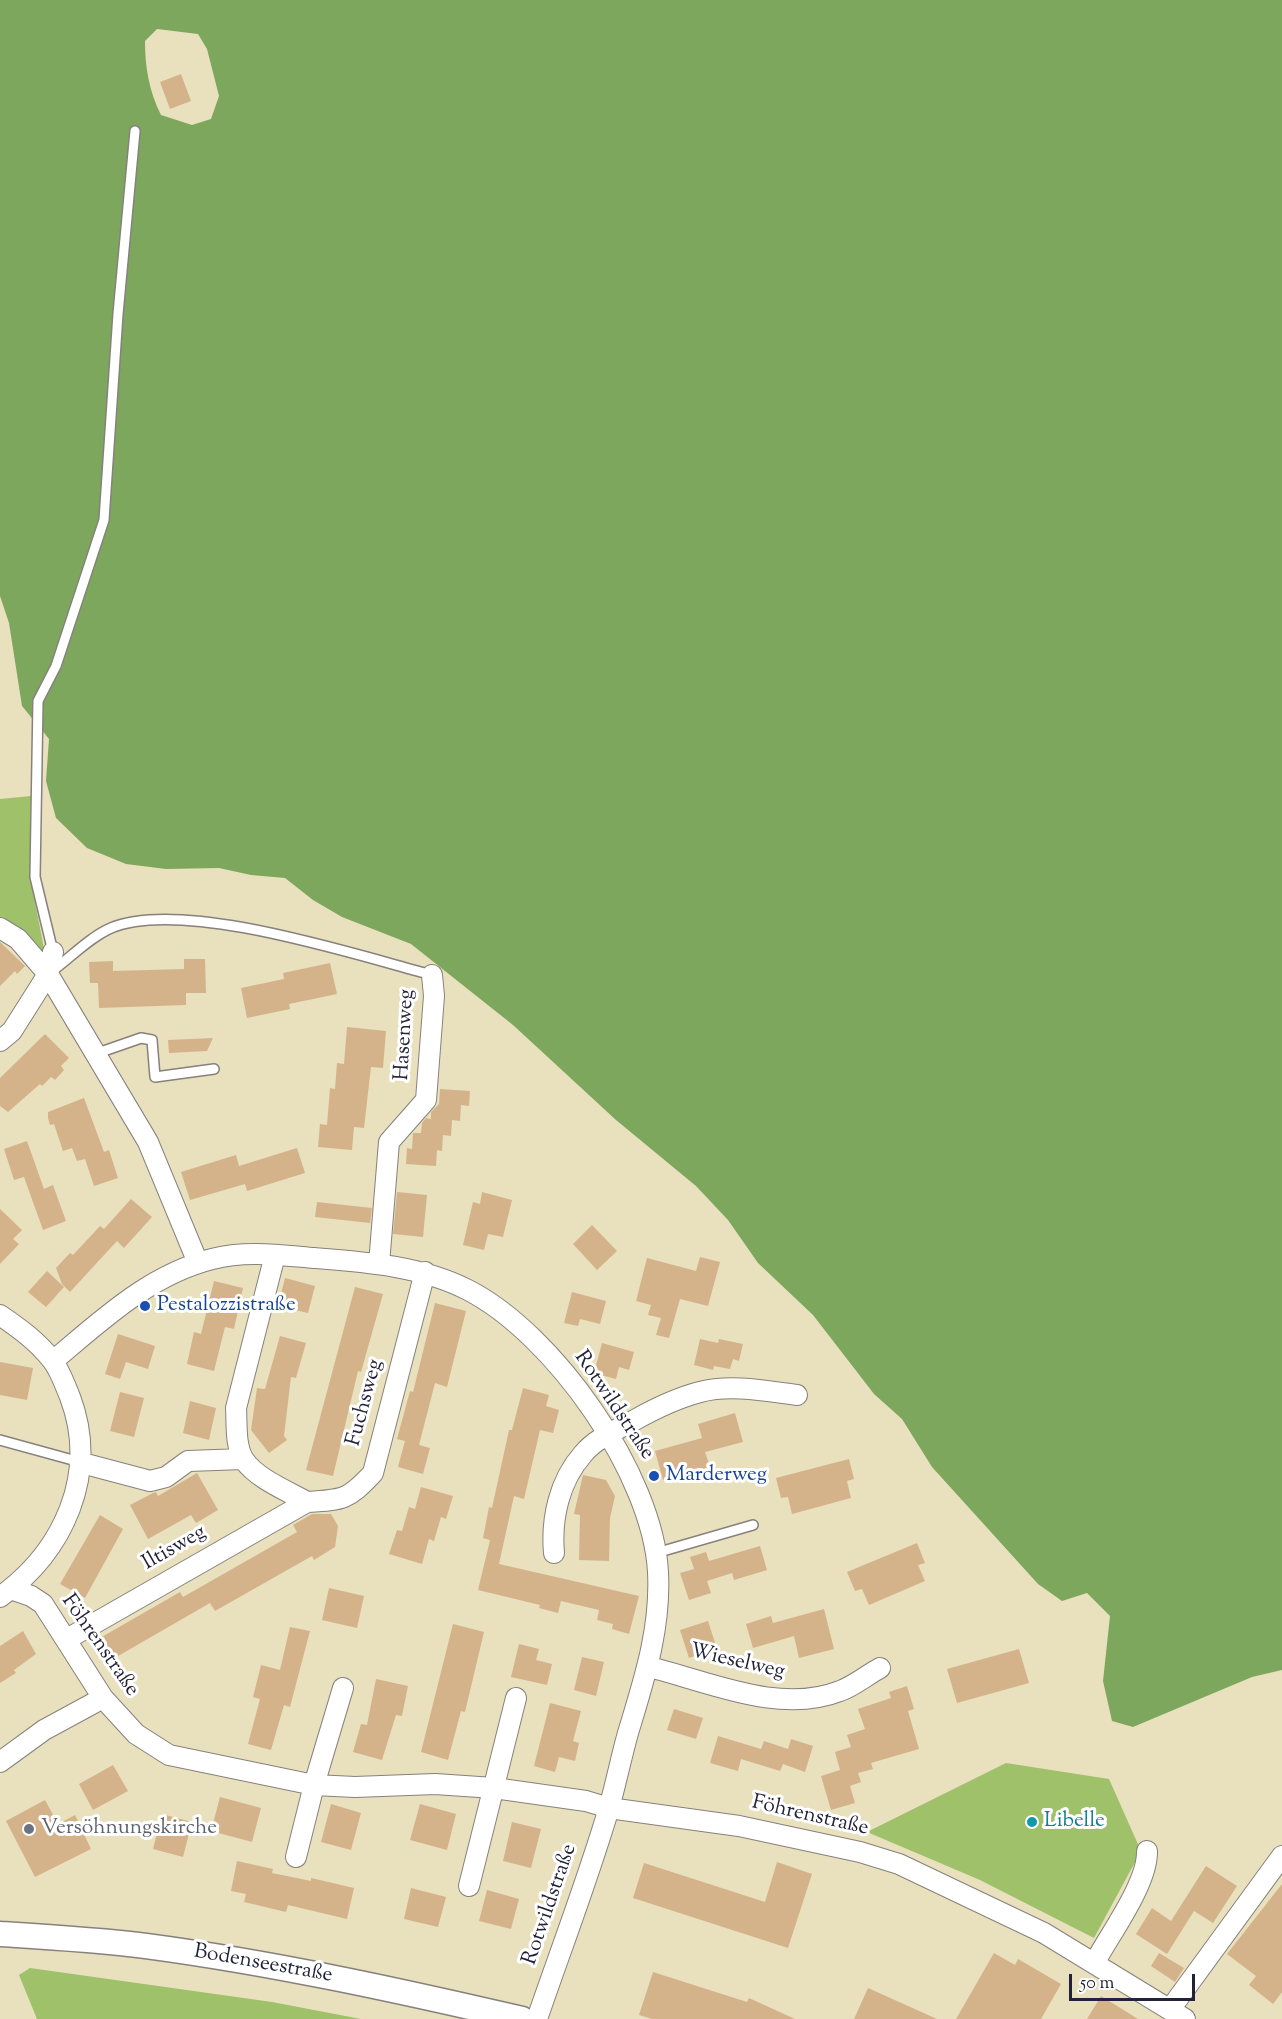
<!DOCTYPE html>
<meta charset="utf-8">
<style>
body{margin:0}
#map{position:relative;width:1282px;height:2019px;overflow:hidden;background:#e9e0bd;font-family:"Sorts Mill Goudy",serif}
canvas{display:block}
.scale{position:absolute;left:1069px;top:1974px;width:126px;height:27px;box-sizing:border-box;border:3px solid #22223b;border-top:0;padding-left:8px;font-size:18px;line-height:21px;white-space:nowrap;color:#22223b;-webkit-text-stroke:4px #fff;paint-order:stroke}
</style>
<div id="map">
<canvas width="1282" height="2019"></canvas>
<div class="scale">50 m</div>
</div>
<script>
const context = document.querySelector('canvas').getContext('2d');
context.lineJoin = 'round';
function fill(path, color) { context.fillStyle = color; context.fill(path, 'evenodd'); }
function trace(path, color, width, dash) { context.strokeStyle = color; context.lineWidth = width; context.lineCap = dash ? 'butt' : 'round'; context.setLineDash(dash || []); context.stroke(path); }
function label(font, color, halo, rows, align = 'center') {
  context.font = font + ' "Sorts Mill Goudy",serif'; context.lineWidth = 6; context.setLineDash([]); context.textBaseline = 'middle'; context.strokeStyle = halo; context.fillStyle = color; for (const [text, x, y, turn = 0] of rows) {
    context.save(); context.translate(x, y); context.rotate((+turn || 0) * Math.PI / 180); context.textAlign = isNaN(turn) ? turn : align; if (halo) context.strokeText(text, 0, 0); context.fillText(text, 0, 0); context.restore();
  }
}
fill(new Path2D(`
 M 31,796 L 30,876 L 45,954 L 24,933 L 0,921 L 0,799 Z
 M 1006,1763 L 1109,1779 L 1141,1851 L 1094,1938 L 980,1880 L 867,1832 Z
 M 30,1968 L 272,2002 L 361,2019 L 37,2019 L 19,1975 Z`), '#9ec16a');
fill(new Path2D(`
 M 0,0 L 1282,0 L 1282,1670 L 1252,1677 L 1133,1727 L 1112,1721 L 1103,1681 L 1110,1616 L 1087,1593 L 1062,1601 L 1038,1584 L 932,1467 L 902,1419 L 874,1394 L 813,1315 L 758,1263 L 728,1220 L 696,1186 L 616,1120 L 513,1025 L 411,944 L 342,917 L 313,900 L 285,878 L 251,875 L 219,868 L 166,869 L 126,864 L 87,848 L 56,818 L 46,781 L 49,739 L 22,706 L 9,623 L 0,596 ZM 157,29 L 198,34 L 207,49 L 219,96 L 211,119 L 192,125 L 161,115 C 149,91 145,67 145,41 Z`), '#7ea75e');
fill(new Path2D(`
 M 181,74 L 191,101 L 170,109 L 160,82 Z
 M 0,942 L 25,966 L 17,974 L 15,971 L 0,986 Z
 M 184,959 L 205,959 L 206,993 L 186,993 L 186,1005 L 99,1008 L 98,983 L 90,983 L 89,962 L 113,961 L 113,971 L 184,969 Z
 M 330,963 L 337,994 L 289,1004 L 290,1009 L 247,1018 L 241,988 L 284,979 L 283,973 Z
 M 347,1027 L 386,1031 L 383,1068 L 371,1067 L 364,1128 L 354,1127 L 352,1150 L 318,1147 L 320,1124 L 327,1125 L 330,1088 L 335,1089 L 337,1063 L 344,1064 Z
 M 45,1034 L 69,1058 L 61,1066 L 64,1070 L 55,1080 L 51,1077 L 42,1086 L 40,1084 L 8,1112 L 0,1106 L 0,1078 Z
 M 213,1038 L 207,1051 L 169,1053 L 168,1040 Z
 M 440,1089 L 470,1091 L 469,1106 L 461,1105 L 460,1121 L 452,1120 L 451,1136 L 443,1135 L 442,1151 L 437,1150 L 436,1166 L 406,1164 L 407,1148 L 412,1149 L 413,1133 L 421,1133 L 422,1123 L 426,1118 L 431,1119 L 431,1112 L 439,1104 Z
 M 84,1098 L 104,1152 L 109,1150 L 118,1178 L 94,1186 L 85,1159 L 77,1161 L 72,1148 L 63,1151 L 54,1124 L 50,1125 L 48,1118 L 48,1112 Z
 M 27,1141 L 44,1189 L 53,1185 L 66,1221 L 43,1230 L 24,1177 L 14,1180 L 4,1149 Z
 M 297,1148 L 305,1173 L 247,1191 L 245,1184 L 190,1200 L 181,1172 L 236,1155 L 239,1166 Z
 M 397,1192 L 427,1195 L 423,1237 L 393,1234 Z
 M 482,1192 L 512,1200 L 503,1237 L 488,1234 L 484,1250 L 463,1245 L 473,1202 L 480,1204 Z
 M 131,1199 L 152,1217 L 124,1248 L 117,1241 L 70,1292 L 62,1284 L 56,1268 L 70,1253 L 73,1255 L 100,1226 L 104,1229 Z
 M 317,1202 L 372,1208 L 370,1223 L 315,1217 Z
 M 0,1209 L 22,1230 L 13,1239 L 19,1244 L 0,1264 Z
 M 592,1225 L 617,1251 L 597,1270 L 573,1244 Z
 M 700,1257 L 720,1262 L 708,1306 L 680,1299 L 669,1338 L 656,1335 L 661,1318 L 648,1315 L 651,1305 L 636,1301 L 647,1258 L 696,1271 Z
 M 47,1271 L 64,1287 L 46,1307 L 28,1292 Z
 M 285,1278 L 315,1286 L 308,1313 L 278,1306 Z
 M 214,1281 L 243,1288 L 234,1329 L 225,1327 L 214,1371 L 187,1364 L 194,1332 L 201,1334 Z
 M 355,1287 L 383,1294 L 361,1372 L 358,1371 L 333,1476 L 306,1470 Z
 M 572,1292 L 606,1301 L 600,1324 L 580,1319 L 578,1326 L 564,1323 Z
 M 435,1303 L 466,1311 L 447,1387 L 435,1383 L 419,1445 L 430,1448 L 423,1474 L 398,1467 L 405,1441 L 397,1439 L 410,1391 L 413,1392 Z
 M 118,1334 L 155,1346 L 148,1369 L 126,1362 L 120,1379 L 105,1374 Z
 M 280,1336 L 306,1343 L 296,1378 L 291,1377 L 284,1436 L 287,1440 L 269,1453 L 251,1430 L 257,1388 L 265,1389 Z
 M 700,1339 L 718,1343 L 719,1339 L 743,1344 L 739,1361 L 733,1359 L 730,1369 L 714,1366 L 713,1370 L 694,1365 Z
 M 602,1343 L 634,1352 L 629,1370 L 619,1367 L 616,1379 L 594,1373 Z
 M 0,1362 L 33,1368 L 27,1400 L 0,1395 Z
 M 523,1388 L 549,1395 L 546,1406 L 559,1410 L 553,1433 L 540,1430 L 524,1499 L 514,1496 L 499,1564 L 639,1596 L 629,1634 L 612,1629 L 613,1624 L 597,1620 L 599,1610 L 561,1601 L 558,1613 L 539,1608 L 540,1605 L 478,1590 L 490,1540 L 483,1538 L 489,1507 L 492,1508 L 509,1430 L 512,1430 Z
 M 120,1392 L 144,1398 L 134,1437 L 110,1431 Z
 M 190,1401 L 216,1408 L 209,1440 L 183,1433 Z
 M 735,1413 L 743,1442 L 705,1452 L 710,1467 L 663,1480 L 655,1451 L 702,1438 L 698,1424 Z
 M 849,1459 L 854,1479 L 847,1481 L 851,1498 L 792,1514 L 788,1497 L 781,1498 L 776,1478 Z
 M 197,1473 L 218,1510 L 196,1523 L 191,1515 L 148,1539 L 130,1505 L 153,1493 L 156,1492 L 158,1496 Z
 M 583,1475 L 606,1480 L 615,1496 L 610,1518 L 609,1561 L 579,1560 L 580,1515 L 574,1514 Z
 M 421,1487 L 453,1496 L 446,1519 L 441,1517 L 434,1541 L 429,1539 L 422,1564 L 389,1554 L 397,1530 L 402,1531 L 409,1507 L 415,1509 Z
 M 312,1514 L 331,1514 L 338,1526 L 335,1547 L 314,1560 L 312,1556 L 215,1611 L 210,1603 L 106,1663 L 93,1642 L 180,1592 L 183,1597 L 297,1532 L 293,1525 Z
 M 100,1515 L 123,1529 L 85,1598 L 60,1584 Z
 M 917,1543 L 925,1563 L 918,1565 L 925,1581 L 869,1605 L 862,1589 L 855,1591 L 847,1572 Z
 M 760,1546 L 767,1570 L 734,1580 L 732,1573 L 707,1581 L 711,1593 L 689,1600 L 680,1573 L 694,1569 L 690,1557 L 706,1552 L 709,1561 Z
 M 329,1588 L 364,1596 L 357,1628 L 322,1620 Z
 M 824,1609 L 834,1649 L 799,1658 L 794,1636 L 753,1648 L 746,1624 L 771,1616 L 773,1623 Z
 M 708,1621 L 717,1649 L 689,1658 L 680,1630 Z
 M 453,1624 L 484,1632 L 465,1712 L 461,1711 L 448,1760 L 421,1752 Z
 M 290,1627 L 310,1631 L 290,1707 L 284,1705 L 271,1750 L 248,1744 L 260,1699 L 253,1697 L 261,1665 L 280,1670 Z
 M 23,1631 L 36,1654 L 14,1670 L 16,1673 L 0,1683 L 0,1646 Z
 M 519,1644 L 539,1649 L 536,1660 L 552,1664 L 547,1685 L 511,1677 Z
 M 1019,1649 L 1029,1683 L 957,1703 L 947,1669 Z
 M 582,1657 L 604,1662 L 596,1696 L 574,1690 Z
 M 376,1679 L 408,1686 L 402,1716 L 396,1715 L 382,1760 L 353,1752 L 361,1724 L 367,1725 Z
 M 907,1686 L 914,1709 L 908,1711 L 919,1749 L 871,1763 L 873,1769 L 858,1773 L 861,1782 L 850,1786 L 855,1803 L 831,1810 L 821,1776 L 840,1770 L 835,1752 L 851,1747 L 847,1735 L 865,1729 L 858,1709 L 891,1698 L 889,1692 Z
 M 550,1703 L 581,1711 L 573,1741 L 579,1743 L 575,1761 L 559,1757 L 555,1772 L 534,1766 Z
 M 674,1709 L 703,1718 L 696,1739 L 667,1730 Z
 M 718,1736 L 761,1749 L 764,1741 L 788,1749 L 791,1739 L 813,1746 L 805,1772 L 783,1764 L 780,1771 L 741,1759 L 738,1771 L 710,1763 Z
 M 113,1765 L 128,1791 L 93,1810 L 79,1784 Z
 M 220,1797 L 261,1808 L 252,1842 L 211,1831 Z
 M 45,1800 L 58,1824 L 75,1815 L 91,1849 L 35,1877 L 6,1821 Z
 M 331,1804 L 361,1813 L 351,1850 L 321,1842 Z
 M 420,1804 L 456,1814 L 447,1850 L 410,1840 Z
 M 162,1814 L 192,1822 L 183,1857 L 153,1849 Z
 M 512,1822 L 541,1829 L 531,1868 L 503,1861 Z
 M 237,1861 L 273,1869 L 272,1873 L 287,1876 L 311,1881 L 311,1878 L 354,1888 L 347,1919 L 288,1905 L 286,1912 L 244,1902 L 246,1894 L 231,1891 Z
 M 777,1862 L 812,1874 L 788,1948 L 633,1898 L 644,1863 L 765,1902 Z
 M 1206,1866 L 1237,1886 L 1213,1923 L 1194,1911 L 1167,1954 L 1136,1934 L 1152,1908 L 1171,1921 Z
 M 1282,1884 L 1282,1992 L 1273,2004 L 1249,1985 L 1256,1976 L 1227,1954 Z
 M 411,1888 L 446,1897 L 438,1927 L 404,1919 Z
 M 487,1890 L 519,1899 L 511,1929 L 479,1921 Z
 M 994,1953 L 1015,1965 L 1018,1959 L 1061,1984 L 1041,2019 L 956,2019 Z
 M 1159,1953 L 1184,1968 L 1175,1982 L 1151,1966 Z
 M 653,1972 L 747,2002 L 749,1998 L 795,2019 L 652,2019 L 639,2015 Z
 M 868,1988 L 937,2019 L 854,2019 Z
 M 1101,1996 L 1138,2019 L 1087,2019 Z`), '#d4b38a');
const service = new Path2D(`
 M 53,952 L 35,877 L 38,701 L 56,666 L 104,520 L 118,314 L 135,131
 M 52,971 C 70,958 90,937 111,928 C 182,898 356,955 432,975
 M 95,1054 L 141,1038 L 152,1040 L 155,1077 L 214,1069
 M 0,1440 L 80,1462
 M 656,1553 L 753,1525`);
const minor = new Path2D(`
 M 0,928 L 18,939 L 48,974 L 12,1031 L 0,1041
 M 53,952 L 48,974 L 148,1142 L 198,1263
 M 275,1255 L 236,1408 C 237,1423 235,1447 244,1460 C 257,1479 288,1491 307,1502
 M 379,1264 L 389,1142 L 426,1100 L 434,996 L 432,975
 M 0,1315 C 19,1328 37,1341 52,1360 C 60,1370 65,1385 70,1397 C 99,1474 64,1551 0,1597
 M 53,1361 C 102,1320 149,1275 212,1259 C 245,1250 280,1255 314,1258 C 366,1262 421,1266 468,1290 C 554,1334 653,1475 658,1572 C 661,1629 644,1680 628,1733 C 621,1758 616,1783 609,1808 C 588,1879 561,1949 537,2019
 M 82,1463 L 150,1481 L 166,1477 L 188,1461 L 243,1459
 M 554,1553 C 551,1519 559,1481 583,1454 C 595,1439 616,1430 633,1421 C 654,1409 677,1398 700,1392 C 731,1384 766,1391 797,1395
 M 11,1589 L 31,1596 L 43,1604 L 103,1698 L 136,1734 L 169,1755 L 314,1785 L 355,1787 L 435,1784 L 494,1788 L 586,1801 L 609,1808 L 739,1826 L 860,1852 L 899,1864 L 1044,1933 L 1185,2019
 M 67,1639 L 307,1502 C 343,1500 348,1500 373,1473 L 425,1272
 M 649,1667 C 708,1681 779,1715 840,1691 C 854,1686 867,1675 880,1668
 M 0,1762 L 44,1730 L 103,1698
 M 296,1857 L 314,1785 L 343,1688
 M 469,1886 L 516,1698
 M 1095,1962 C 1110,1934 1148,1883 1147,1851
 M 1171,2008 L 1282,1856`);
const tertiary = new Path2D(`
 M 0,1934 C 48,1937 98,1940 146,1946 C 273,1963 397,1990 522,2019`);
trace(service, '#86817c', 12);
trace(minor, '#86817c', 22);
trace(tertiary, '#86817c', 27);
trace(service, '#fff', 9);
trace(minor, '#fff', 20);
trace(tertiary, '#fff', 24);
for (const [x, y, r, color] of [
 [145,1306,6,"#1a4fb4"],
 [654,1476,6,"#1a4fb4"],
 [1032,1822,6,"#0f9aa8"],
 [29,1829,6,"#6b7280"]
]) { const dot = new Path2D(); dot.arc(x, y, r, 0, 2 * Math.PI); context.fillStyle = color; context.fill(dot); trace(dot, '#fff', 2); }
label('21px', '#22223b', '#fff', [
 ["Hasenweg",406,1035,-87],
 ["Fuchsweg",366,1403,-75],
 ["Rotwildstraße",613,1406,56],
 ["Iltisweg",175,1549,-30],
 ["Föhrenstraße",99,1646,55],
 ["Wieselweg",737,1663,13],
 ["Föhrenstraße",810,1817,13],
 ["Rotwildstraße",551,1905,-71],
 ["Bodenseestraße",263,1965,10]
]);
label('21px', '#164399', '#fff', [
 ["Pestalozzistraße",157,1306],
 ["Marderweg",666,1476]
], 'left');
label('21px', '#0d838f', '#fff', [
 ["Libelle",1044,1822]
], 'left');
label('21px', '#5b616d', '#fff', [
 ["Versöhnungskirche",41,1829]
], 'left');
</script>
